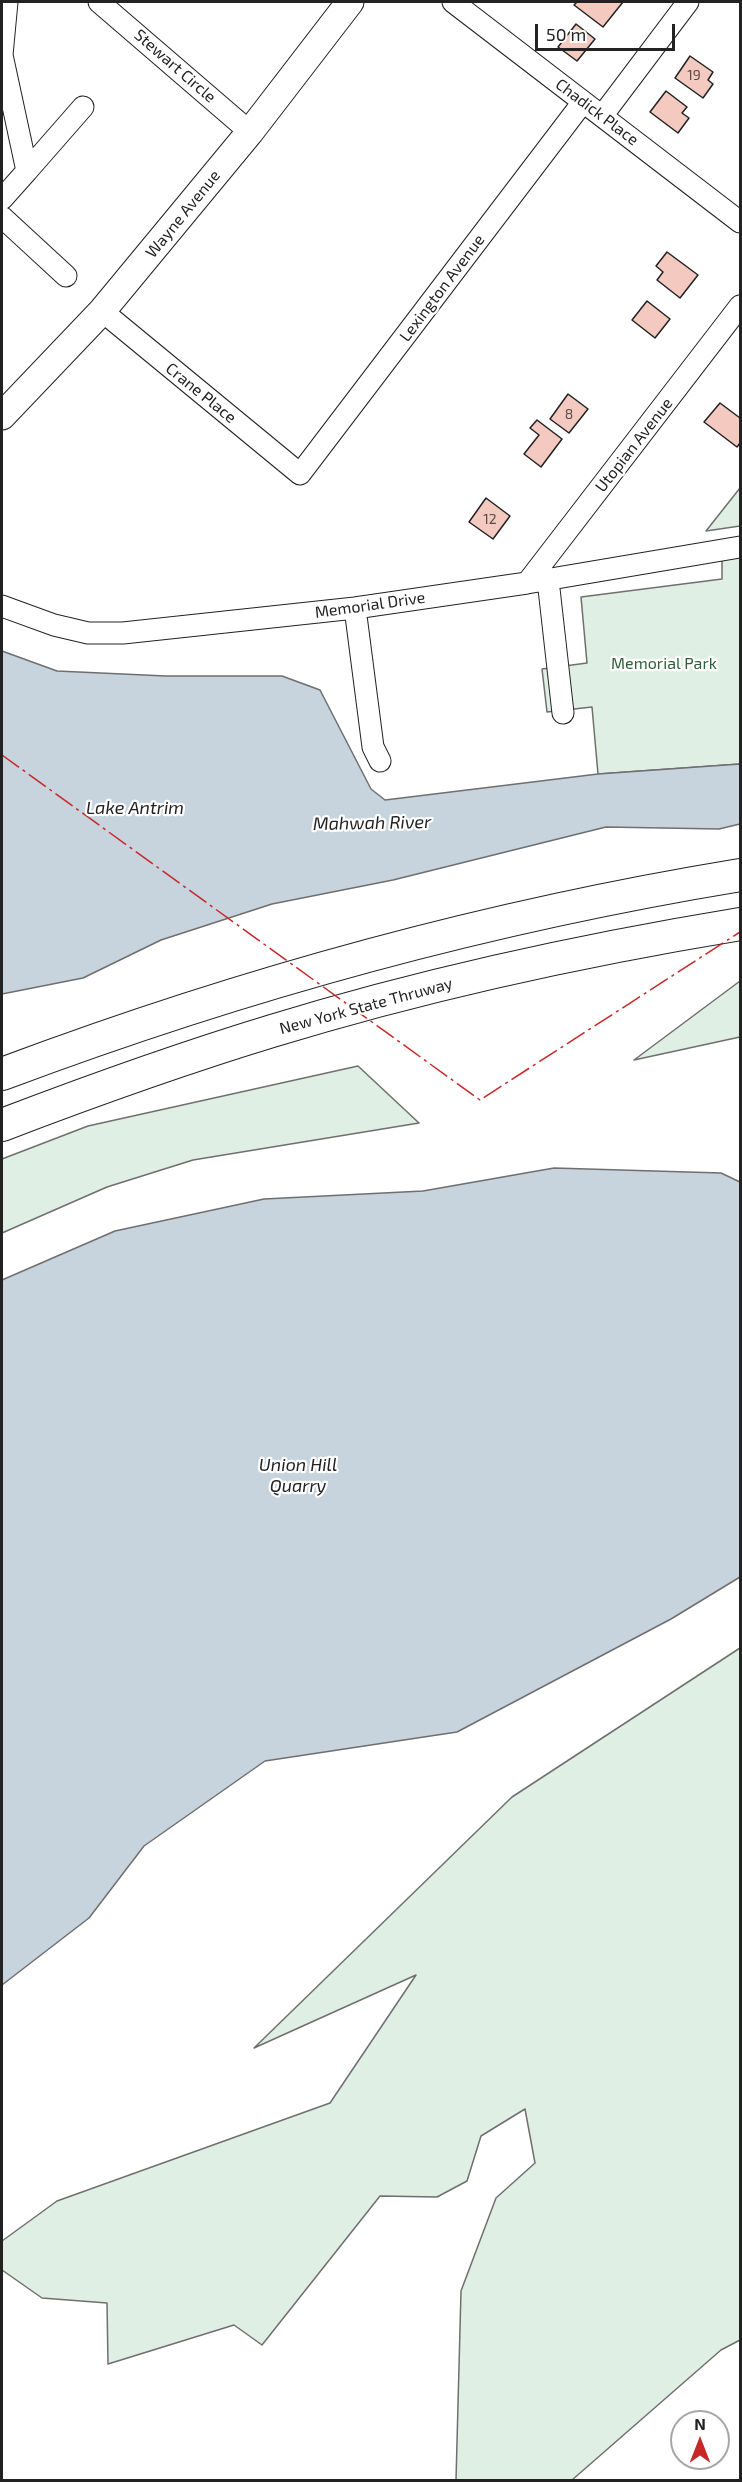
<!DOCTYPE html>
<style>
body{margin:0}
#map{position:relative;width:742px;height:2482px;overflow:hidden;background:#fff;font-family:"Exo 2",sans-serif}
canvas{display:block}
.frame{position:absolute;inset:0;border:3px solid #222;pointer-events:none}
.north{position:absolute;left:670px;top:2410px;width:60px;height:60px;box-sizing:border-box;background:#fff;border:2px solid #a7a7a7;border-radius:50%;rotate:0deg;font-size:16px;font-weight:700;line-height:24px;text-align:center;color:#222}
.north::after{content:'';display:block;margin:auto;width:21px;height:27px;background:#c62828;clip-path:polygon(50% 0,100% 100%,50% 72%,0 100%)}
.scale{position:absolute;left:535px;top:24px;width:140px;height:27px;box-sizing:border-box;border:3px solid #222;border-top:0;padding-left:8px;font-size:18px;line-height:21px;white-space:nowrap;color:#222;-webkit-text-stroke:4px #fff;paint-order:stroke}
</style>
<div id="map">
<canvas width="742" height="2482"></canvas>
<div class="frame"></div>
<div class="north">N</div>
<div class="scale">50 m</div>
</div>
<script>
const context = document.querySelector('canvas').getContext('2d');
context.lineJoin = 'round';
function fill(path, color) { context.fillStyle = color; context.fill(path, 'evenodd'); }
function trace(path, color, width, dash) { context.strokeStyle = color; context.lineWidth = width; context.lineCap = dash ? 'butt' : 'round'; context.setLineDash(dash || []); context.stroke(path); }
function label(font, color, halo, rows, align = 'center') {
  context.font = font + ' "Exo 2",sans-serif'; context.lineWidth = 4.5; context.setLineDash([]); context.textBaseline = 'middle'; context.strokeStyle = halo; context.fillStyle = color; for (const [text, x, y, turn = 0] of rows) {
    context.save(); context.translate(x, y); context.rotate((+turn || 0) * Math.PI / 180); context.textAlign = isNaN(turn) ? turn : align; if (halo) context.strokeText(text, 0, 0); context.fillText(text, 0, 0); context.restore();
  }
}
const green = new Path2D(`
 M 740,488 L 740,526 L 706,531 Z
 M 740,547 L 740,764 L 598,774 L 592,707 L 547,712 L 542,669 L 587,663 L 581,597 L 722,579 L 722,550 Z
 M 740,981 L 740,1037 L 634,1060 Z
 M 358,1066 L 419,1123 L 193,1160 L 107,1187 L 2,1233 L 2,1159 L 88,1126 Z
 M 740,1648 L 740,2340 L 721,2350 L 572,2480 L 456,2480 L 461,2291 L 496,2198 L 535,2163 L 525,2109 L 481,2136 L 467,2181 L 437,2197 L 380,2196 L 262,2345 L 234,2325 L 108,2364 L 107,2303 L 42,2298 L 2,2270 L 2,2241 L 57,2201 L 330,2103 L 416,1975 L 254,2048 L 512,1797 Z`);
fill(green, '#e0efe3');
trace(green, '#6f6f6f', 1.5);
const water = new Path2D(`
 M 2,651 L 57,671 L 166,676 L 282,676 L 320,690 L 371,789 L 385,800 L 598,774 L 740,764 L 740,824 L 719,829 L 606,827 L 393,880 L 272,904 L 161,940 L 83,978 L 2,994 Z
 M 554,1168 L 721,1173 L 740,1182 L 740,1577 L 671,1619 L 457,1732 L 265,1761 L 144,1846 L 89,1918 L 2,1985 L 2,1280 L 115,1231 L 264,1199 L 423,1191 Z`);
fill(water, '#c7d3dd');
trace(water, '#6f6f6f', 1.5);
const building = new Path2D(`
 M 577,2 L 623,2 L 603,27 L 574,5 Z
 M 576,24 L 595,39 L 577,61 L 558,47 Z
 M 690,56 L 713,72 L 708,80 L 713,84 L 703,98 L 675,78 Z
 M 666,91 L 687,107 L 682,113 L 689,118 L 678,133 L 650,112 Z
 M 667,252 L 698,275 L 680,298 L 657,280 L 663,272 L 656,266 Z
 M 647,301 L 670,319 L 655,338 L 632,320 Z
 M 568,394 L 588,409 L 569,433 L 550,419 Z
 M 720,403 L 740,418 L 740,443 L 737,447 L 704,422 Z
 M 537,420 L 562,439 L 541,467 L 524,454 L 539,435 L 530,428 Z
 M 486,498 L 510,516 L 493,539 L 469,522 Z`);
fill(building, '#f3c9c0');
trace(building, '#222', 1.5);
const minor = new Path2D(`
 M 99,2 L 250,132
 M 453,2 L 740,222
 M 602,116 L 688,2
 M 27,171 L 83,107
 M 2,199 L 27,171 L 2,55 L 7,2
 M 2,217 L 66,276
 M 102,311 L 300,474 L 583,102
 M 548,580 L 563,713
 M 527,583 L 740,306
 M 2,606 L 54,625 L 88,633 L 123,633 L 355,608 L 527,583 L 740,547
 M 355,608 L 373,747 L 380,761`);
const major = new Path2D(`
 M 2,416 L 102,311 L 250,132 L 350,2`);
const highway = new Path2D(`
 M 2,1074 C 244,983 484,917 740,875
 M 2,1125 C 91,1091 180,1059 272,1031 C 425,984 582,950 740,924`);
trace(minor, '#222', 23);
trace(major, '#222', 29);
trace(highway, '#222', 34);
trace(minor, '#fff', 21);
trace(major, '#fff', 27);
trace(highway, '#fff', 32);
trace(new Path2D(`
 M 2,755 L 480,1100 L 740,932`), '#c62828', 1.5, [21, 4.5, 3, 4.5]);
label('14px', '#564c4a', null, [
 ["19",694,75],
 ["8",569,414],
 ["12",490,519]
]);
label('16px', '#222', '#fff', [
 ["Stewart Circle",175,66,41],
 ["Chadick Place",597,112,37],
 ["Wayne Avenue",183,214,-51],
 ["Lexington Avenue",442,288,-53],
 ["Crane Place",201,393,39],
 ["Utopian Avenue",634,445,-52],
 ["Memorial Drive",370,605,-8],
 ["New York State Thruway",366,1006,-15]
]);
label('16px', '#2f5e38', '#fff', [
 ["Memorial Park",664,664]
]);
label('italic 18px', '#222', '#fff', [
 ["Lake Antrim",135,808],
 ["Mahwah River",372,823,-1],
 ["Union Hill",298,1465],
 ["Quarry",298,1486]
]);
</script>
